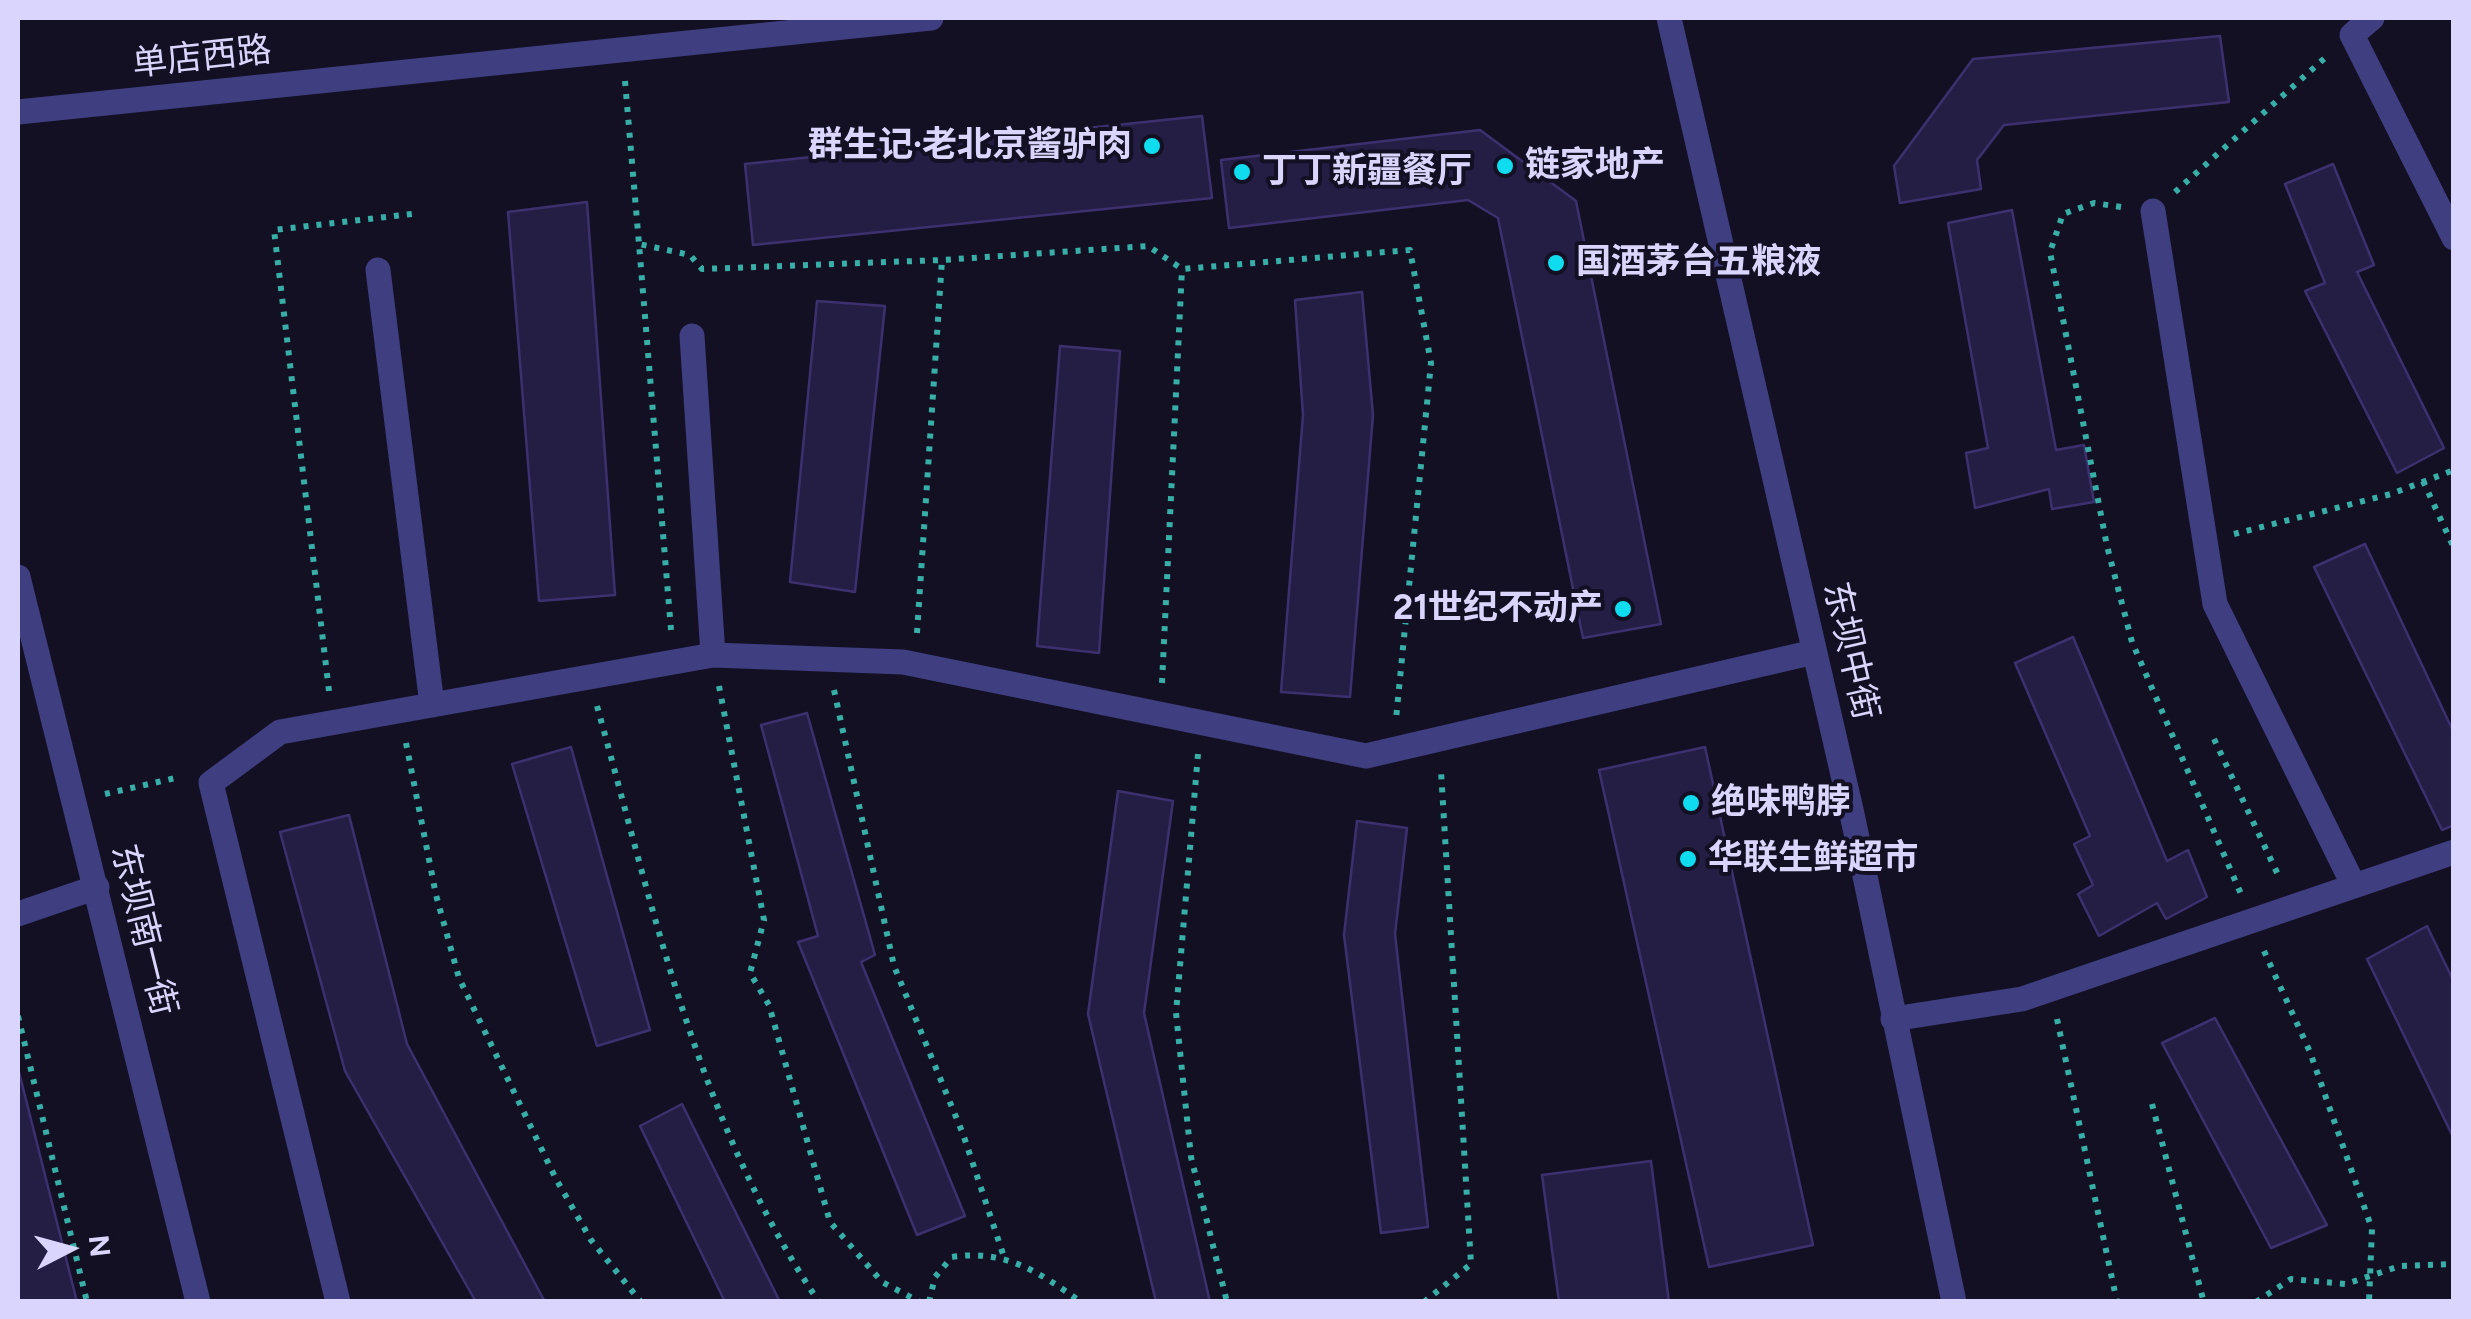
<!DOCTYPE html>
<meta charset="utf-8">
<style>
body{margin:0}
#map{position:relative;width:2471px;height:1319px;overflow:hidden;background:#131024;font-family:Figtree,sans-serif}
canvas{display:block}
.frame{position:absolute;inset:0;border:20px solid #d9d5fc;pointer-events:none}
.north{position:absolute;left:20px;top:1199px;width:100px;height:100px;-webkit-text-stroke:8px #131024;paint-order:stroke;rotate:84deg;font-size:28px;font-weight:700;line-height:40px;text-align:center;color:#d9d5fc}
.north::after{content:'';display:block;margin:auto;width:35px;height:45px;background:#d9d5fc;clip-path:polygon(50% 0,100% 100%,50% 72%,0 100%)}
</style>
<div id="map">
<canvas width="2471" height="1319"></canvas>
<div class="frame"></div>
<div class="north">N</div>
</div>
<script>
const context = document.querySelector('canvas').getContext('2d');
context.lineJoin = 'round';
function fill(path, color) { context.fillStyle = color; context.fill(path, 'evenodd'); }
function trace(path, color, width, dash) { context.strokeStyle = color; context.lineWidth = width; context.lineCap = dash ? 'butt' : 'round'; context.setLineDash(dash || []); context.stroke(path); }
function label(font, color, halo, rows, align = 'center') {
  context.font = font + ' Figtree,"Noto Sans SC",sans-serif'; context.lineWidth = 8; context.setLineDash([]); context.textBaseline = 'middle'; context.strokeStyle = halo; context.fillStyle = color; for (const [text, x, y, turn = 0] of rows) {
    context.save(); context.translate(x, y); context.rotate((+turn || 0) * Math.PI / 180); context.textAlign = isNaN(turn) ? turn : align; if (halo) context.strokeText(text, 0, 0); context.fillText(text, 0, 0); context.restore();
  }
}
const building = new Path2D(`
 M 2220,36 L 2229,102 L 2004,125 L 1977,160 L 1981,189 L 1900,203 L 1894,166 L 1973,59 Z
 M 1202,116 L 1212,198 L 753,245 L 745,164 Z
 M 1480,130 L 1576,201 L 1661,624 L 1583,638 L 1498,218 L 1468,200 L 1229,228 L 1221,160 Z
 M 2333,164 L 2374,265 L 2357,272 L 2444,448 L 2397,473 L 2305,291 L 2325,283 L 2285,184 Z
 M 587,202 L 615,595 L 539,601 L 508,212 Z
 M 2012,210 L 2056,450 L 2084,445 L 2094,502 L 2052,509 L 2049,489 L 1975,508 L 1966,453 L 1988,448 L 1948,223 Z
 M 1362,292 L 1373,415 L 1350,697 L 1281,692 L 1303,415 L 1295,300 Z
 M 817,301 L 885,306 L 855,592 L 790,582 Z
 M 1060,346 L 1120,351 L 1099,653 L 1037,646 Z
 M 2365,544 L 2454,733 L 2454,825 L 2442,830 L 2314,567 Z
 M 2073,637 L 2167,861 L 2188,850 L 2207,897 L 2166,919 L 2157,903 L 2099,936 L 2078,894 L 2093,885 L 2074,844 L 2090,836 L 2015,663 Z
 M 807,713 L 875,955 L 861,962 L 965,1216 L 917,1235 L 798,942 L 818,936 L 761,725 Z
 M 571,747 L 650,1030 L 597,1046 L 512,764 Z
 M 1705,747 L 1813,1245 L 1709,1267 L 1599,770 Z
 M 1118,791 L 1173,801 L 1144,1013 L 1210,1302 L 1156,1302 L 1088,1014 Z
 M 349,815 L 407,1044 L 545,1302 L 476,1302 L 345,1071 L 280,832 Z
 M 1357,821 L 1407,828 L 1395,934 L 1428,1227 L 1381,1233 L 1344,935 Z
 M 2427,926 L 2454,982 L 2454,1139 L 2367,959 Z
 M 2215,1018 L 2327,1225 L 2271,1248 L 2162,1043 Z
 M 18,1068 L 77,1302 L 18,1302 Z
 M 682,1104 L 780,1302 L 725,1302 L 640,1126 Z
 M 1651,1161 L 1669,1302 L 1559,1302 L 1542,1175 Z`);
fill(building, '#241d44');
trace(building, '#3c316e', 2.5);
trace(new Path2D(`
 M 625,81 L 639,244
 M 2175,192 L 2326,57
 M 2121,207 L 2094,203 L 2063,214 L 2050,252 L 2107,546 L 2132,642 L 2241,894
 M 2423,481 L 2454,548
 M 2234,534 L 2391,494 L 2454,470
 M 671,630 L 639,244 L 690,255 L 702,269 L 942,260 L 1148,246 L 1182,269 L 1410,250 L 1431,363 L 1396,719
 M 917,633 L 942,260
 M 1162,683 L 1182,269
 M 719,686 L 764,920 L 750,973 L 769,1005 L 830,1222 L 882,1282 L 920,1302
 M 834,690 L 894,966 L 963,1134 L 1004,1257
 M 329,691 L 274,230 L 412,214
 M 597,706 C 654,910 698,1124 819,1302
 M 2214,739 L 2280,879
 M 406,743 L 436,895 L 459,978 L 556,1179 L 591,1240 L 641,1302
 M 1198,754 L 1176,1013 L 1191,1157 L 1227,1302
 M 105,794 L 180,777
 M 2264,951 L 2310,1052 L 2372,1229 L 2369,1302
 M 18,1016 L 87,1302
 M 2057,1019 L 2117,1302
 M 2152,1104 L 2203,1299 L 2209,1302
 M 929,1302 L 935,1277 L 952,1257 C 1005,1249 1039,1272 1081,1302
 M 1424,1302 L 1471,1264 L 1441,771
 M 2256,1302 L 2291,1279 L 2346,1284 L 2400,1266 L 2454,1264`), '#37afa6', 6, [5, 8]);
trace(new Path2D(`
 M 2372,18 L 2352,35 L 2454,238
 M 2153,211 L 2215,604 L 2354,886
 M 378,270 L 432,705
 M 692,336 L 713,655
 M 18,914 L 97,887
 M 1893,1019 L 2022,999 L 2454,852
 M 338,1302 L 211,783 L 280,732 L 713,655 L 903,662 L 1366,756 L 1814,652`), '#3f3e80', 25);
trace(new Path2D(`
 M 1669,18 L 1852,814 L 1954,1302
 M 18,112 L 931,18
 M 18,577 L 198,1302`), '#3f3e80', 25);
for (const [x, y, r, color] of [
 [1152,146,10,"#0fdcef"],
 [1505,166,10,"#0fdcef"],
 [1242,172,10,"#0fdcef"],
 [1556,263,10,"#0fdcef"],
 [1623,609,10,"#0fdcef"],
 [1691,803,10,"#0fdcef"],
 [1688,859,10,"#0fdcef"]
]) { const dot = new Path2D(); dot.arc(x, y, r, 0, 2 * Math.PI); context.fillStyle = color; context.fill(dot); trace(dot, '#131024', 4); }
label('35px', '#d9d5fc', '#131024', [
 ["单店西路",202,58,-6],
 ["东坝中街",1850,651,77],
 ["东坝南一街",143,930,76]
]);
label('bold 35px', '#d9d5fc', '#131024', [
 ["群生记·老北京酱驴肉",1132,146,"right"],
 ["链家地产",1525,166],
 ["丁丁新疆餐厅",1262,172],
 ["国酒茅台五粮液",1576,263],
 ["21世纪不动产",1603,609,"right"],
 ["绝味鸭脖",1711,803],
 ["华联生鲜超市",1708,859]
], 'left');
</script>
